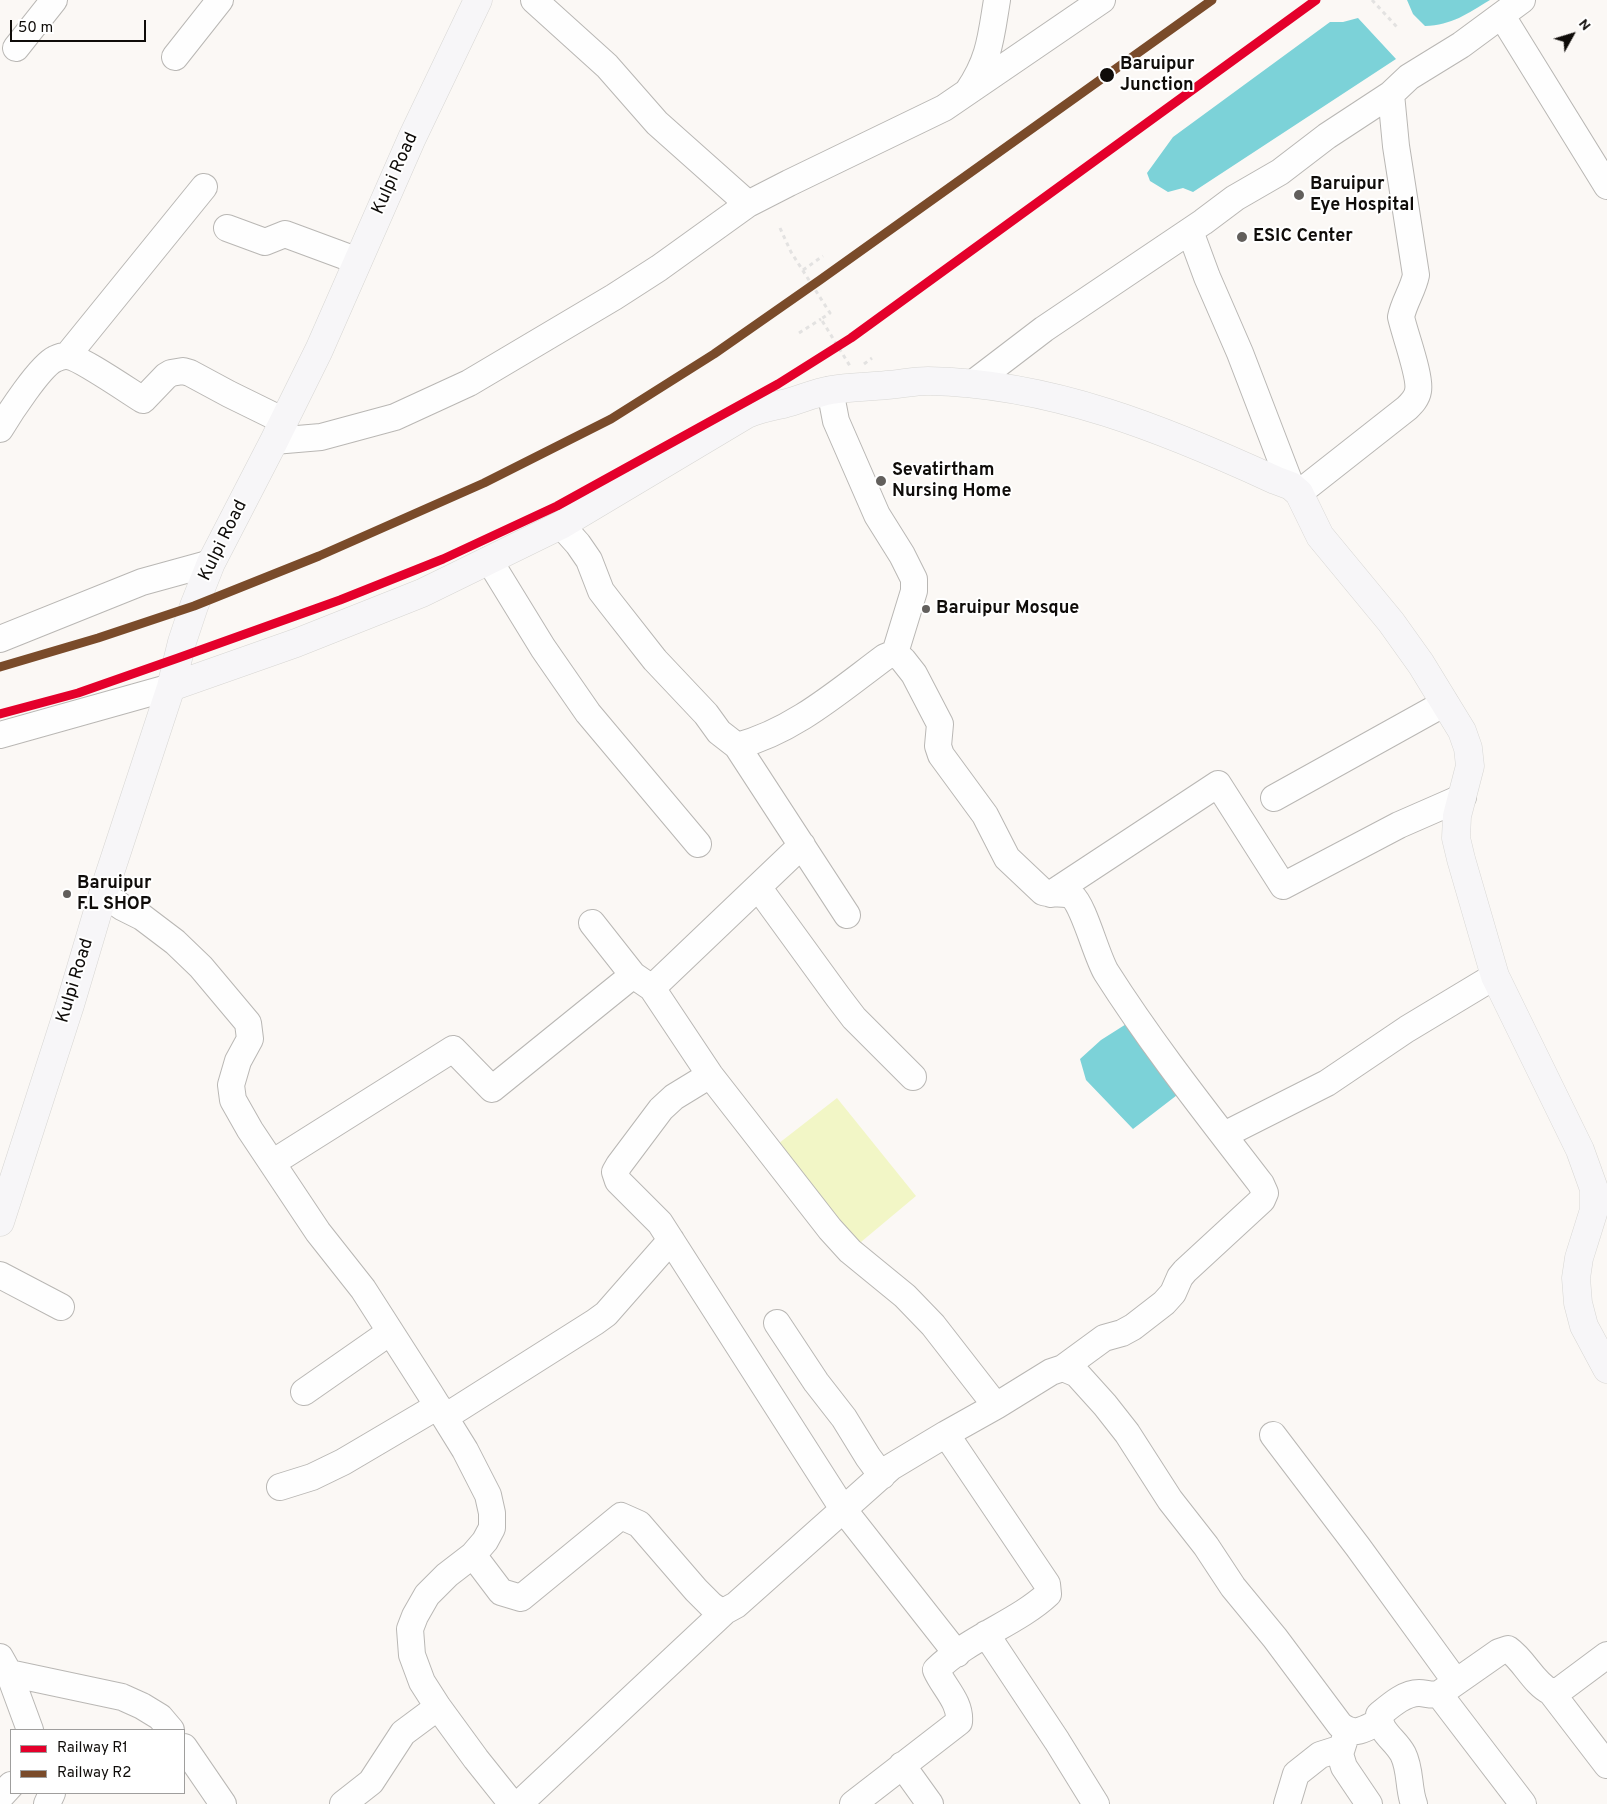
<!DOCTYPE html>
<style>
body{margin:0}
#map{position:relative;width:1607px;height:1804px;overflow:hidden;background:#fbf8f5;font-family:Overpass,sans-serif}
canvas{display:block}
.legend{position:absolute;left:10px;top:1729px;width:175px;height:65px;box-sizing:border-box;background:#fff;border:1px solid #9f9e9d;margin:0;padding:6px 9px;list-style:none;font-size:15px;color:#0f0c09}
.legend li{display:flex;align-items:center;gap:10px;height:25px}
.legend b{width:25px;border:1px solid #9f9e9d}
.north{position:absolute;left:1547px;top:10px;width:50px;height:50px;-webkit-text-stroke:4px #fff;paint-order:stroke;rotate:51deg;font-size:14px;font-weight:700;line-height:20px;text-align:center;color:#0f0c09}
.north::after{content:'';display:block;margin:auto;width:18px;height:22px;background:#0f0c09;clip-path:polygon(50% 0,100% 100%,50% 72%,0 100%)}
.scale{position:absolute;left:10px;top:20px;width:136px;height:22px;box-sizing:border-box;border:2px solid #0f0c09;border-top:0;padding-left:6px;font-size:15px;line-height:18px;white-space:nowrap;color:#0f0c09;-webkit-text-stroke:4px #fff;paint-order:stroke}
</style>
<div id="map">
<canvas width="1607" height="1804"></canvas>
<ul class="legend">
<li><b style="height:6px;background:#e4002b"></b>Railway R1</li>
<li><b style="height:6px;background:#7a4b2a"></b>Railway R2</li>
</ul>
<div class="north">N</div>
<div class="scale">50 m</div>
</div>
<script>
const context = document.querySelector('canvas').getContext('2d');
context.lineJoin = 'round';
function fill(path, color) { context.fillStyle = color; context.fill(path, 'evenodd'); }
function trace(path, color, width, dash) { context.strokeStyle = color; context.lineWidth = width; context.lineCap = dash ? 'butt' : 'round'; context.setLineDash(dash || []); context.stroke(path); }
function label(font, color, halo, rows, align = 'center') {
  context.font = font + ' Overpass,sans-serif'; context.lineWidth = 4; context.setLineDash([]); context.textBaseline = 'middle'; context.strokeStyle = halo; context.fillStyle = color; for (const [text, x, y, turn = 0] of rows) {
    context.save(); context.translate(x, y); context.rotate((+turn || 0) * Math.PI / 180); context.textAlign = isNaN(turn) ? turn : align; if (halo) context.strokeText(text, 0, 0); context.fillText(text, 0, 0); context.restore();
  }
}
fill(new Path2D(`
 M 837,1098 L 916,1196 L 855,1247 L 774,1147 Z`), '#f2f6c6');
fill(new Path2D(`
 M 1407,0 L 1490,0 C 1467,14 1452,25 1425,26 L 1413,14 Z
 M 1358,18 L 1396,59 L 1193,192 L 1183,188 L 1168,192 L 1150,181 L 1147,173 L 1173,137 L 1330,22 L 1343,22 Z
 M 1131,1021 L 1181,1092 L 1133,1129 L 1086,1080 L 1080,1059 L 1101,1040 Z`), '#7cd2d8');
const minor = new Path2D(`
 M 534,0 L 607,66 L 657,123 L 748,204
 M 1502,16 L 1607,186
 M 16,48 L 54,0
 M 175,57 L 220,0
 M 968,91 C 990,59 991,36 997,0
 M 227,228 L 265,242 L 285,234 L 358,261
 M 1190,231 L 1207,277 L 1240,353 L 1291,486
 M 67,356 L 204,187
 M 972,384 L 1044,329 L 1203,222 L 1235,198 L 1280,172 L 1327,136 L 1391,94 L 1409,77 L 1461,45 L 1522,0
 M 830,390 L 836,421 L 877,515 L 902,555 L 914,579 L 914,591 L 895,653
 M 0,429 C 9,414 40,366 55,359 C 57,358 63,356 66,356 C 78,356 130,392 143,400 L 166,376 L 171,373 L 183,371 L 190,373 L 229,394 L 284,421
 M 274,441 L 321,437 L 395,417 L 469,383 L 614,297 L 659,268 L 748,204 L 789,183 L 944,108 L 1102,0
 M 1299,493 L 1407,408 C 1412,403 1417,398 1418,391 C 1421,377 1405,335 1401,317 C 1404,302 1413,290 1416,275 L 1396,146 L 1391,94
 M 561,525 L 578,544 L 589,560 L 601,591 L 611,604 L 655,660 L 706,714 L 719,732 L 737,746 C 794,731 839,691 885,657 L 895,653 L 903,660 L 914,674 L 940,724 L 938,746 L 941,755 L 985,815 L 1007,858 L 1043,892 C 1051,895 1068,892 1072,896 C 1084,906 1096,955 1106,972 C 1153,1046 1208,1115 1261,1184 L 1265,1193 L 1262,1200 L 1185,1271 L 1180,1277 L 1173,1293 L 1164,1303 L 1133,1327 L 1122,1333 L 1104,1338 L 1063,1368
 M 489,560 L 543,648 L 588,713 L 698,844
 M 0,639 L 142,582 L 211,563
 M 0,735 L 171,687
 M 737,746 L 847,915
 M 1274,798 L 1445,703
 M 758,887 L 838,997 L 854,1018 L 913,1077
 M 103,894 L 122,907 L 142,917 L 175,942 L 201,967 L 248,1023 L 250,1039 L 238,1061 L 231,1085 L 233,1100 L 250,1130 L 318,1232 L 363,1289 L 429,1392 L 465,1450 L 488,1495 L 492,1513 L 492,1528 L 485,1541 L 473,1555 L 447,1575 L 427,1595 L 415,1616 L 410,1629 L 412,1655 L 422,1682 L 438,1707 L 476,1759 L 512,1804
 M 1051,894 L 1218,784 L 1283,886 L 1399,825 L 1463,797
 M 592,923 L 633,975 L 652,988 L 710,1075 L 830,1229 L 850,1251 L 905,1296 L 933,1325 L 996,1406 L 1051,1372 L 1063,1368 L 1077,1374 L 1105,1405 L 1127,1433 L 1170,1500 L 1206,1546 L 1233,1587 L 1275,1638 L 1340,1725 C 1355,1737 1364,1729 1379,1722
 M 652,988 L 802,845
 M 710,1075 L 674,1097 L 661,1109 L 619,1165 L 615,1172 L 618,1181 L 660,1223 L 843,1509 L 957,1654
 M 1224,1135 L 1327,1083 L 1407,1029 L 1495,976
 M 272,1163 L 453,1049 L 492,1089 L 633,975
 M 0,1275 L 61,1307
 M 777,1323 L 816,1382 L 844,1418 L 868,1457 L 882,1476
 M 304,1392 L 390,1332
 M 445,1417 L 595,1322 L 606,1314 L 671,1240
 M 1273,1435 L 1358,1547 L 1456,1682
 M 280,1487 L 312,1477 L 343,1462 L 438,1406
 M 473,1555 L 501,1592 L 521,1598 L 621,1516 L 639,1524 L 696,1590 L 711,1605 L 720,1611 L 725,1611 L 736,1605 L 763,1581 L 891,1467 L 946,1434 L 996,1406
 M 986,1634 L 1057,1741 L 1096,1804
 M 0,1657 L 9,1673 L 30,1730
 M 9,1673 L 122,1697 L 142,1706 L 160,1717 L 171,1730
 M 1551,1692 L 1607,1765
 M 1439,1694 L 1523,1804
 M 1347,1732 L 1340,1754 L 1344,1767 L 1369,1804
 M 184,1747 L 223,1804
 M 902,1765 L 930,1804
 M 0,1797 L 11,1785
 M 47,1804 L 52,1793
 M 343,1804 L 371,1782 L 403,1733 L 438,1707
 M 519,1804 L 725,1611
 M 853,1804 L 959,1722 C 961,1702 944,1688 936,1670 C 968,1638 1017,1623 1048,1594 L 1047,1584 L 946,1434
 M 1287,1804 L 1296,1774 L 1320,1755 L 1342,1748
 M 1414,1804 C 1408,1788 1411,1770 1403,1754 C 1395,1739 1380,1733 1379,1715 C 1390,1706 1404,1693 1419,1693 C 1426,1693 1431,1696 1439,1694 L 1499,1652 L 1508,1649 C 1525,1661 1533,1683 1551,1692 L 1560,1690 L 1607,1655`);
const major = new Path2D(`
 M 171,687 L 296,643 L 422,593 L 561,525 L 747,414 C 759,409 770,407 783,404 C 799,400 814,393 831,390 C 849,387 868,387 887,385 C 901,384 914,381 928,381 C 1051,383 1166,430 1275,480 L 1291,486 L 1299,493 L 1320,536 L 1391,622 L 1421,664 L 1462,731 L 1468,748 L 1470,766 L 1457,816 L 1456,838 L 1461,859 L 1495,976 L 1580,1150 L 1594,1189 L 1594,1210 L 1579,1258 L 1576,1278 L 1578,1303 L 1584,1326 L 1607,1369
 M 0,1222 L 70,1005 L 103,894 L 171,687 L 182,642 L 194,606 L 211,563 L 274,441 L 319,350 L 412,138 L 478,0`);
trace(minor, '#b9b7b4', 28);
trace(major, '#d7d6d3', 29);
trace(new Path2D(`
 M 1372,0 L 1397,27
 M 780,228 L 791,252 L 830,313 L 821,319 L 850,366
 M 803,270 L 823,256
 M 799,333 L 821,319
 M 864,364 L 872,358`), '#e3e2e1', 3, [4, 4]);
trace(minor, '#fefefe', 26);
trace(major, '#f7f6f8', 28);
trace(new Path2D(`
 M 0,714 L 78,693 L 178,658 L 340,600 L 443,559 L 557,506 L 778,384 L 851,338 L 1316,0`), '#e4002b', 9);
trace(new Path2D(`
 M 0,667 L 98,638 L 194,606 L 319,556 L 484,483 L 611,419 L 714,354 L 820,280 L 1212,0`), '#7a4b2a', 9);
for (const [x, y, r, color] of [
 [1107,75,8,"#0f0c09"],
 [1299,195,6,"#625f5c"],
 [1242,237,6,"#625f5c"],
 [881,481,6,"#625f5c"],
 [926,609,5,"#625f5c"],
 [67,894,5,"#625f5c"]
]) { const dot = new Path2D(); dot.arc(x, y, r, 0, 2 * Math.PI); context.fillStyle = color; context.fill(dot); trace(dot, '#fff', 2); }
label('bold 18px', '#0f0c09', '#fff', [
 ["Baruipur",1120,65],
 ["Junction",1120,86]
], 'left');
label('18px', '#0f0c09', '#fff', [
 ["Kulpi Road",396,174,-66],
 ["Kulpi Road",224,541,-64],
 ["Kulpi Road",76,981,-73]
]);
label('bold 18px', '#0f0c09', '#fff', [
 ["Baruipur",1310,185],
 ["Eye Hospital",1310,206],
 ["ESIC Center",1253,237],
 ["Sevatirtham",892,471],
 ["Nursing Home",892,492],
 ["Baruipur Mosque",936,609],
 ["Baruipur",77,884],
 ["F.L SHOP",77,905]
], 'left');
</script>
